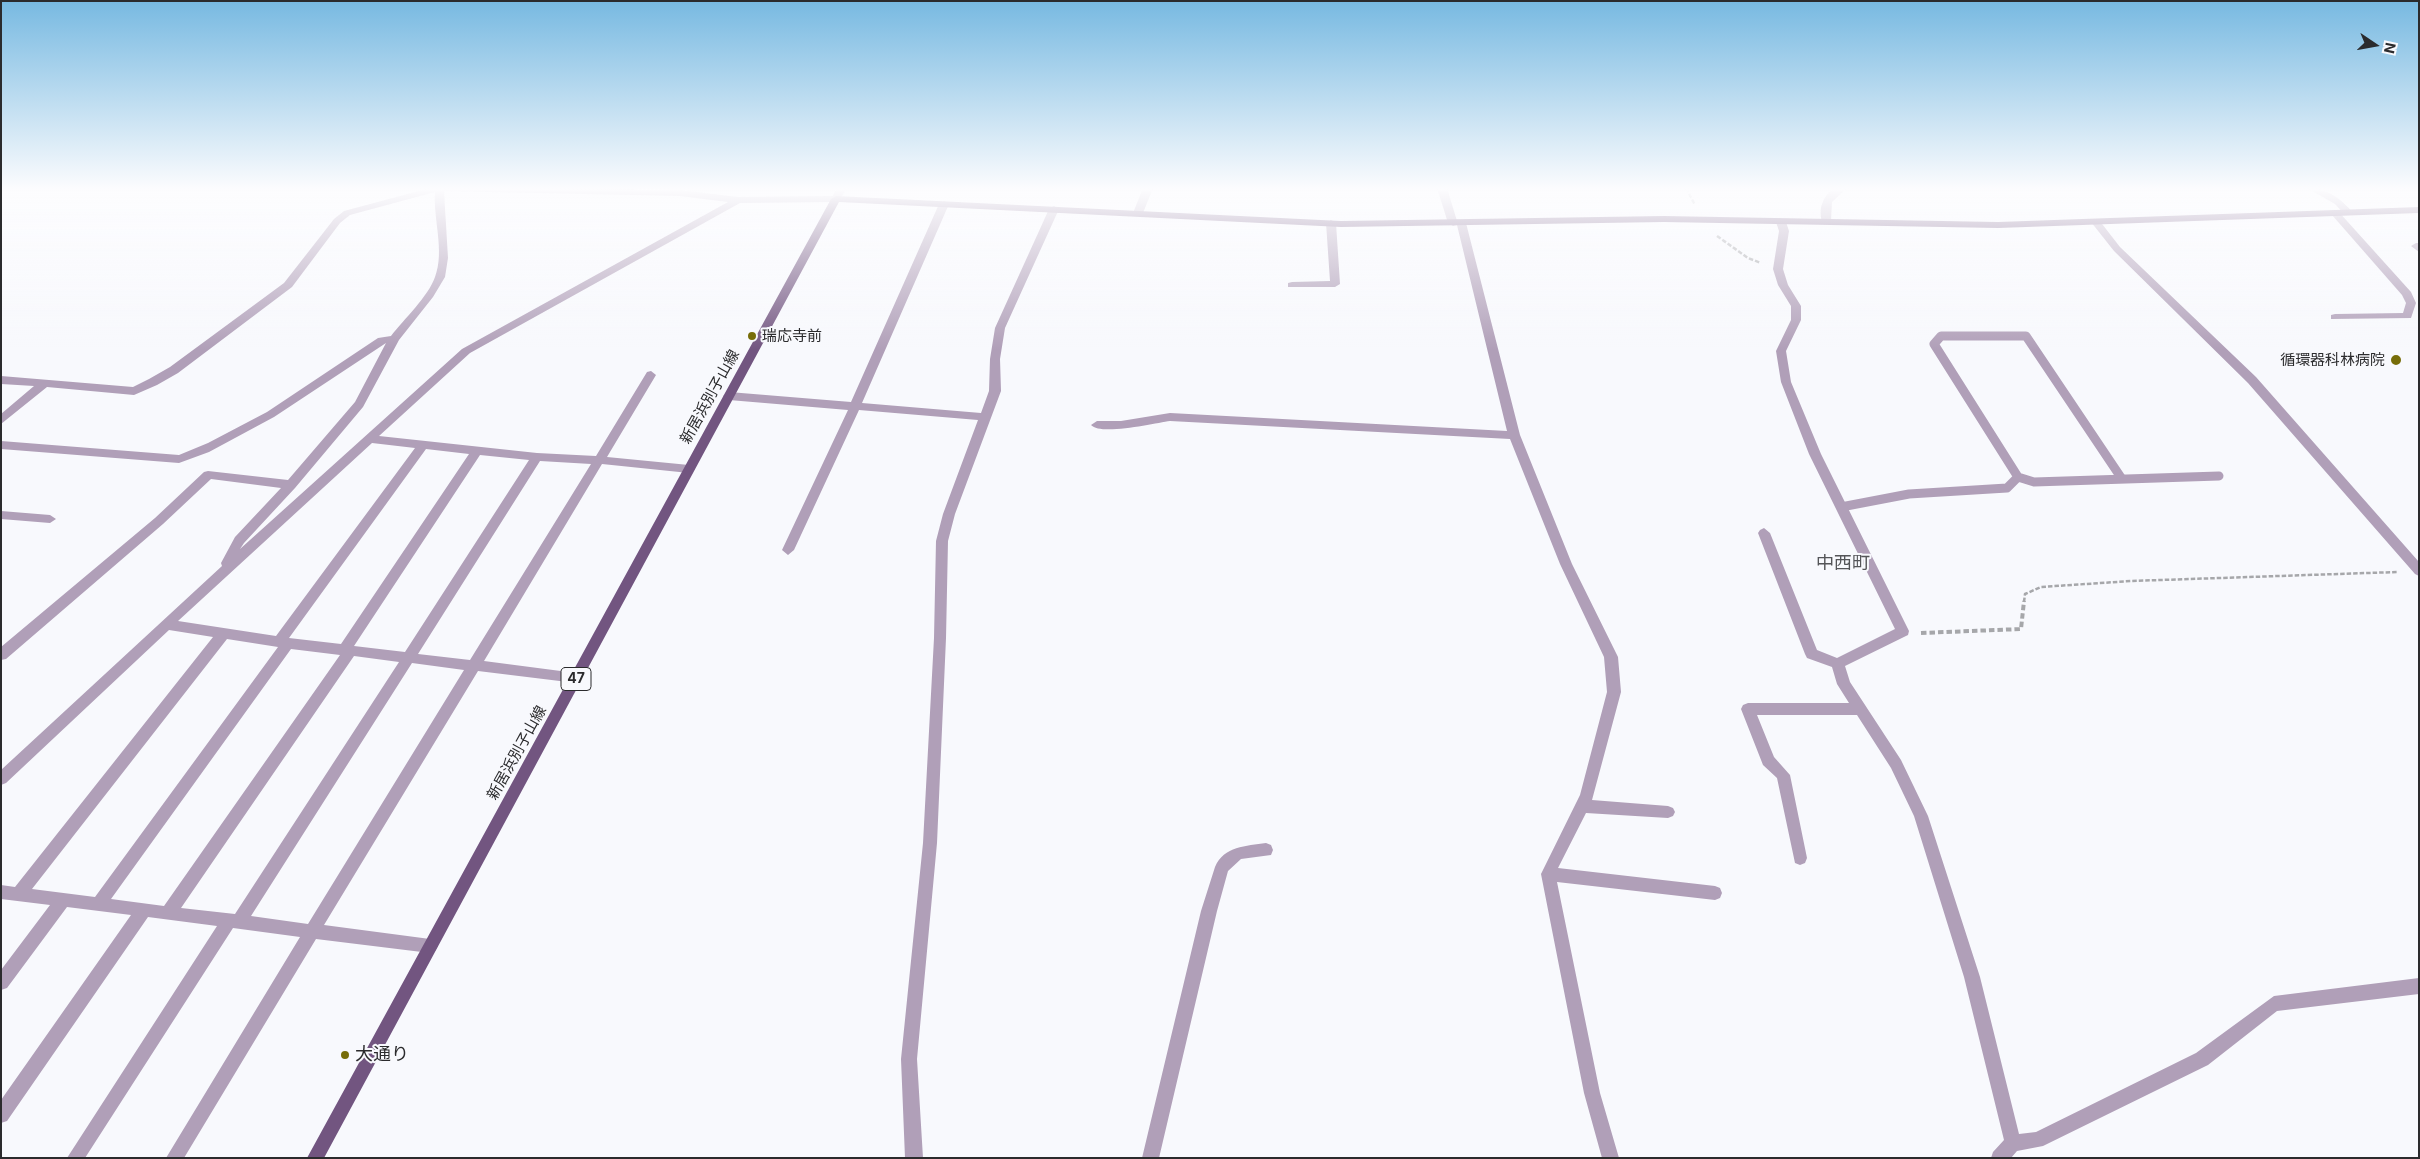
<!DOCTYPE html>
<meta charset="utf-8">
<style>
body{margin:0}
#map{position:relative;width:2420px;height:1159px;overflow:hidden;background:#f8f9fd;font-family:Inter,sans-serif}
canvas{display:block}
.frame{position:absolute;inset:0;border:2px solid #2b2b2d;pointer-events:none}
.north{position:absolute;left:2350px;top:20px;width:50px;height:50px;-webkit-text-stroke:4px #f8f9fd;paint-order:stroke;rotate:102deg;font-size:14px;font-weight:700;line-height:20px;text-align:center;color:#2b2b2d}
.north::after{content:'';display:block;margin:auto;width:18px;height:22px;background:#2b2b2d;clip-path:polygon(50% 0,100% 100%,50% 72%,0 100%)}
</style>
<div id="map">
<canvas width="2420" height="1159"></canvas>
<div class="frame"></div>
<div class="north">N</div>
</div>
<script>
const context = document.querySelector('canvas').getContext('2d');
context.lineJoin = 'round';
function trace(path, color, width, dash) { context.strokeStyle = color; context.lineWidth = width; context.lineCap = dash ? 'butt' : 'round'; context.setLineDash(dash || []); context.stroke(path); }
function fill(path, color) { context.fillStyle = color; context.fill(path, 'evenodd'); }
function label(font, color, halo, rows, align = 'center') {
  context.font = font + ' Inter,"Noto Sans JP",sans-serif'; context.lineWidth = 4; context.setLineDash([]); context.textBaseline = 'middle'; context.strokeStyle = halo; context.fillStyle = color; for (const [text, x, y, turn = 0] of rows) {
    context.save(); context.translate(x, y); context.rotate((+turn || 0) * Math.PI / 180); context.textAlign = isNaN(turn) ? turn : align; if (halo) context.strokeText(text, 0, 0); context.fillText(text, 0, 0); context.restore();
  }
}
trace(new Path2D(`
 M 1686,188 L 1695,205
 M 1717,236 L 1748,258 L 1761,263
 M 2024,602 L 2025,594 L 2041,587 L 2131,581 L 2397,572`), '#a6a7aa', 2.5, [4.5, 2]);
trace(new Path2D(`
 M 1921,633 L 2021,629 L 2024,601`), '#a6a7aa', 4, [5.5, 3]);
trace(new Path2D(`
 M 2018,477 L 2034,482 L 2219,476
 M 1841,507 L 1909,494 L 2007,488 L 2018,477 L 1934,344 L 1941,336 L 2026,336 L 2122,479`), '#b09fb8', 9);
fill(new Path2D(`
 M 430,188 L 680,190 L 738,197 L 836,196 L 841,199 L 836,202 L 740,203 L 470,353 L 379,436 L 537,453 L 596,456 L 647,372 L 651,371 L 656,375 L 607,457 L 689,465 L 695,469 L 689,473 L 602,464 L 484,661 L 576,673 L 581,674 L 583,678 L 581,682 L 576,683 L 478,671 L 324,925 L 430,939 L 435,941 L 438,946 L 435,951 L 430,953 L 316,939 L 184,1158 L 166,1158 L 300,937 L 233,928 L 85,1158 L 67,1158 L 217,926 L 148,917 L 7,1121 L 1,1123 L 1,1100 L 131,915 L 67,907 L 7,988 L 1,990 L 1,970 L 50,905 L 1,899 L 1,885 L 15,887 L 213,637 L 169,630 L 6,783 L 1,785 L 1,770 L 222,566 L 221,563 L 235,537 L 281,488 L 211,479 L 163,524 L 6,659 L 1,660 L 1,647 L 155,518 L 204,472 L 208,471 L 288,480 L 355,402 L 386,343 L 274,417 L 209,452 L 179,463 L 1,449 L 1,441 L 179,455 L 208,443 L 267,412 L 378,338 L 391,336 C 404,319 428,297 435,277 C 445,251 433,219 435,192 L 350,215 L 340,223 L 292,287 L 178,373 L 157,385 L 134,395 L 47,387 L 1,424 L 1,414 L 34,386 L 1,384 L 1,376 L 133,387 L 149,379 L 170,367 L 284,283 L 334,219 L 344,211 ZM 444,191 L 680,196 L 728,202 L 462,349 L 240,549 L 244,543 L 295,488 L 363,407 L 399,340 L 433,297 L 445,277 L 448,258 ZM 372,443 L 415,448 L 276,636 L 178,621 ZM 426,449 L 469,454 L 341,644 L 289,638 ZM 480,455 L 529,460 L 405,652 L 354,646 ZM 540,461 L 591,464 L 470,660 L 418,654 ZM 227,639 L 278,647 L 95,897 L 32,889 ZM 291,649 L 340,655 L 164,906 L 111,899 ZM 354,656 L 399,662 L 235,914 L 181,908 ZM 412,663 L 464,670 L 308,924 L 251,916 Z
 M 1143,188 L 1153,188 L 1143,213 L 1138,216 L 1135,215 L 1133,213 Z
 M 1437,188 L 1447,188 L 1457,221 L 1461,220 L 1466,223 L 1520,435 L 1572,564 L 1618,657 L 1621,692 L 1592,800 L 1668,806 L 1673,808 L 1675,812 L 1673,816 L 1668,818 L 1586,813 L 1558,868 L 1715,886 L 1720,888 L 1722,893 L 1720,898 L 1715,900 L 1557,882 L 1600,1093 L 1619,1158 L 1602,1158 L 1584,1093 L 1541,874 L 1580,795 L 1607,692 L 1604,657 L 1560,564 L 1510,439 L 1170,421 C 1155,423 1101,436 1091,425 L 1097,421 L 1121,421 L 1170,413 L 1507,431 L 1457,225 L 1453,226 L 1448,223 Z
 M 1835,188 L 1847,188 L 1832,202 L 1831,222 L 1829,224 L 1823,224 C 1817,210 1823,195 1835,188 Z
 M 2307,188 C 2325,187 2342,199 2353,213 L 2351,215 L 2345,215 L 2335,204 Z
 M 944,201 L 949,204 L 862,403 L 981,413 L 989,391 L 990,359 L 995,328 L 1049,209 L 1054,206 L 1059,209 L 1005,328 L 1000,359 L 1001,391 L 955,514 L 948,541 L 946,638 L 937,843 L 917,1059 L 923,1158 L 905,1158 L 901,1059 L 923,843 L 934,638 L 936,541 L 943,514 L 978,420 L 859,410 L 794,550 L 788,555 L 782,550 L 848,410 L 729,400 L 723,396 L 729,392 L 851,402 L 939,204 Z
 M 2335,210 L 2338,211 L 2411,292 L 2416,303 L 2411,318 L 2331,319 L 2331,315 L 2335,314 L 2403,313 L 2406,303 L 2402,295 L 2332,215 L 2332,211 Z
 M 1781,219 L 1786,222 L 1789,231 L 1783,269 L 1788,285 L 1801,306 L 1801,320 L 1786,351 L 1791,382 L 1821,454 L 1909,631 L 1908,635 L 1845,666 L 1850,682 L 1901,760 L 1928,816 L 1980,977 L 2019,1134 L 2036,1132 L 2196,1053 L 2274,996 L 2419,978 L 2419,994 L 2277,1011 L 2208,1065 L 2043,1146 L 2017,1151 L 2011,1158 L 1991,1158 L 1993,1152 L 2004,1140 L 1964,977 L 1914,816 L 1891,768 L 1857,715 L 1757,715 L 1774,757 L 1790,775 L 1807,858 L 1805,863 L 1800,865 L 1795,863 L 1777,778 L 1763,765 L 1741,709 L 1743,705 L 1748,703 L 1849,703 L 1837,684 L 1832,667 L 1807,658 L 1805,654 L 1758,533 L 1760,530 L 1764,528 L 1770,533 L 1817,650 L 1837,658 L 1895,629 L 1809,454 L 1781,382 L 1776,351 L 1791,320 L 1791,306 L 1778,285 L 1773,269 L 1779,231 L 1776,222 Z
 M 2096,219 L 2099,220 L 2120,247 L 2256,377 L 2419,562 L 2419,576 L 2415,574 L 2248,383 L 2114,251 L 2091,222 Z
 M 1331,220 L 1336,223 L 1340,284 L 1335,287 L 1288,287 L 1288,283 L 1292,282 L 1330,281 L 1326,223 Z
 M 2416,243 L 2419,243 L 2419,252 L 2411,246 Z
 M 1,511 L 50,515 L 56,519 L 50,523 L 1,519 Z
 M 1266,843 L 1271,845 L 1273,850 L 1271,855 L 1241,859 L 1228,871 L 1217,911 L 1159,1158 L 1142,1158 L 1201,911 L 1215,867 C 1224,846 1246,846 1266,843 Z`), '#b09fb8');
fill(new Path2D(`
 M 837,188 L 847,188 L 839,201 L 836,202 L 831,199 Z`), '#b09fb8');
fill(new Path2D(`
 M 836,196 L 1341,221 L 1664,216 L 1998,222 L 2419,207 L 2419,213 L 1998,228 L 1664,222 L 1341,227 L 839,202 L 324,1158 L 307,1158 L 831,199 Z`), '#725580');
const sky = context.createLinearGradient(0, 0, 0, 350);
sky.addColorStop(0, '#77b9e1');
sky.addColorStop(0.54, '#fcfcfe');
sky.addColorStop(1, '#fcfcfe00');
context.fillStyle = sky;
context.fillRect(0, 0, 2420, 350);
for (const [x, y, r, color] of [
 [752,336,5,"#776d09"],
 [2396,360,6,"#776d09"],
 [345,1055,5,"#776d09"]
]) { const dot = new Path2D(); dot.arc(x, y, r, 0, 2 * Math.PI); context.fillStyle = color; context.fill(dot); trace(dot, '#f8f9fd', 2); }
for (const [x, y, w] of [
 [576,679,30]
]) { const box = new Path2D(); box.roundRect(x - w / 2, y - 11.5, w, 23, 4); context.fillStyle = '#f8f9fd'; context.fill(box); trace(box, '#2b2b2d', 1); }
label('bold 14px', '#2b2b2d', null, [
 ["47",576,679]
]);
label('15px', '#2b2b2d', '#f8f9fd', [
 ["瑞応寺前",762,336],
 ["循環器科林病院",2385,360,"right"]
], 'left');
label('15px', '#2b2b2d', '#f8f9fd', [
 ["新居浜別子山線",710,397,-61],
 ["新居浜別子山線",517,753,-61]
]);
label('18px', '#545558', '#f8f9fd', [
 ["中西町",1843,564]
]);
label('18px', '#2b2b2d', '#f8f9fd', [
 ["大通り",355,1055]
], 'left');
</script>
